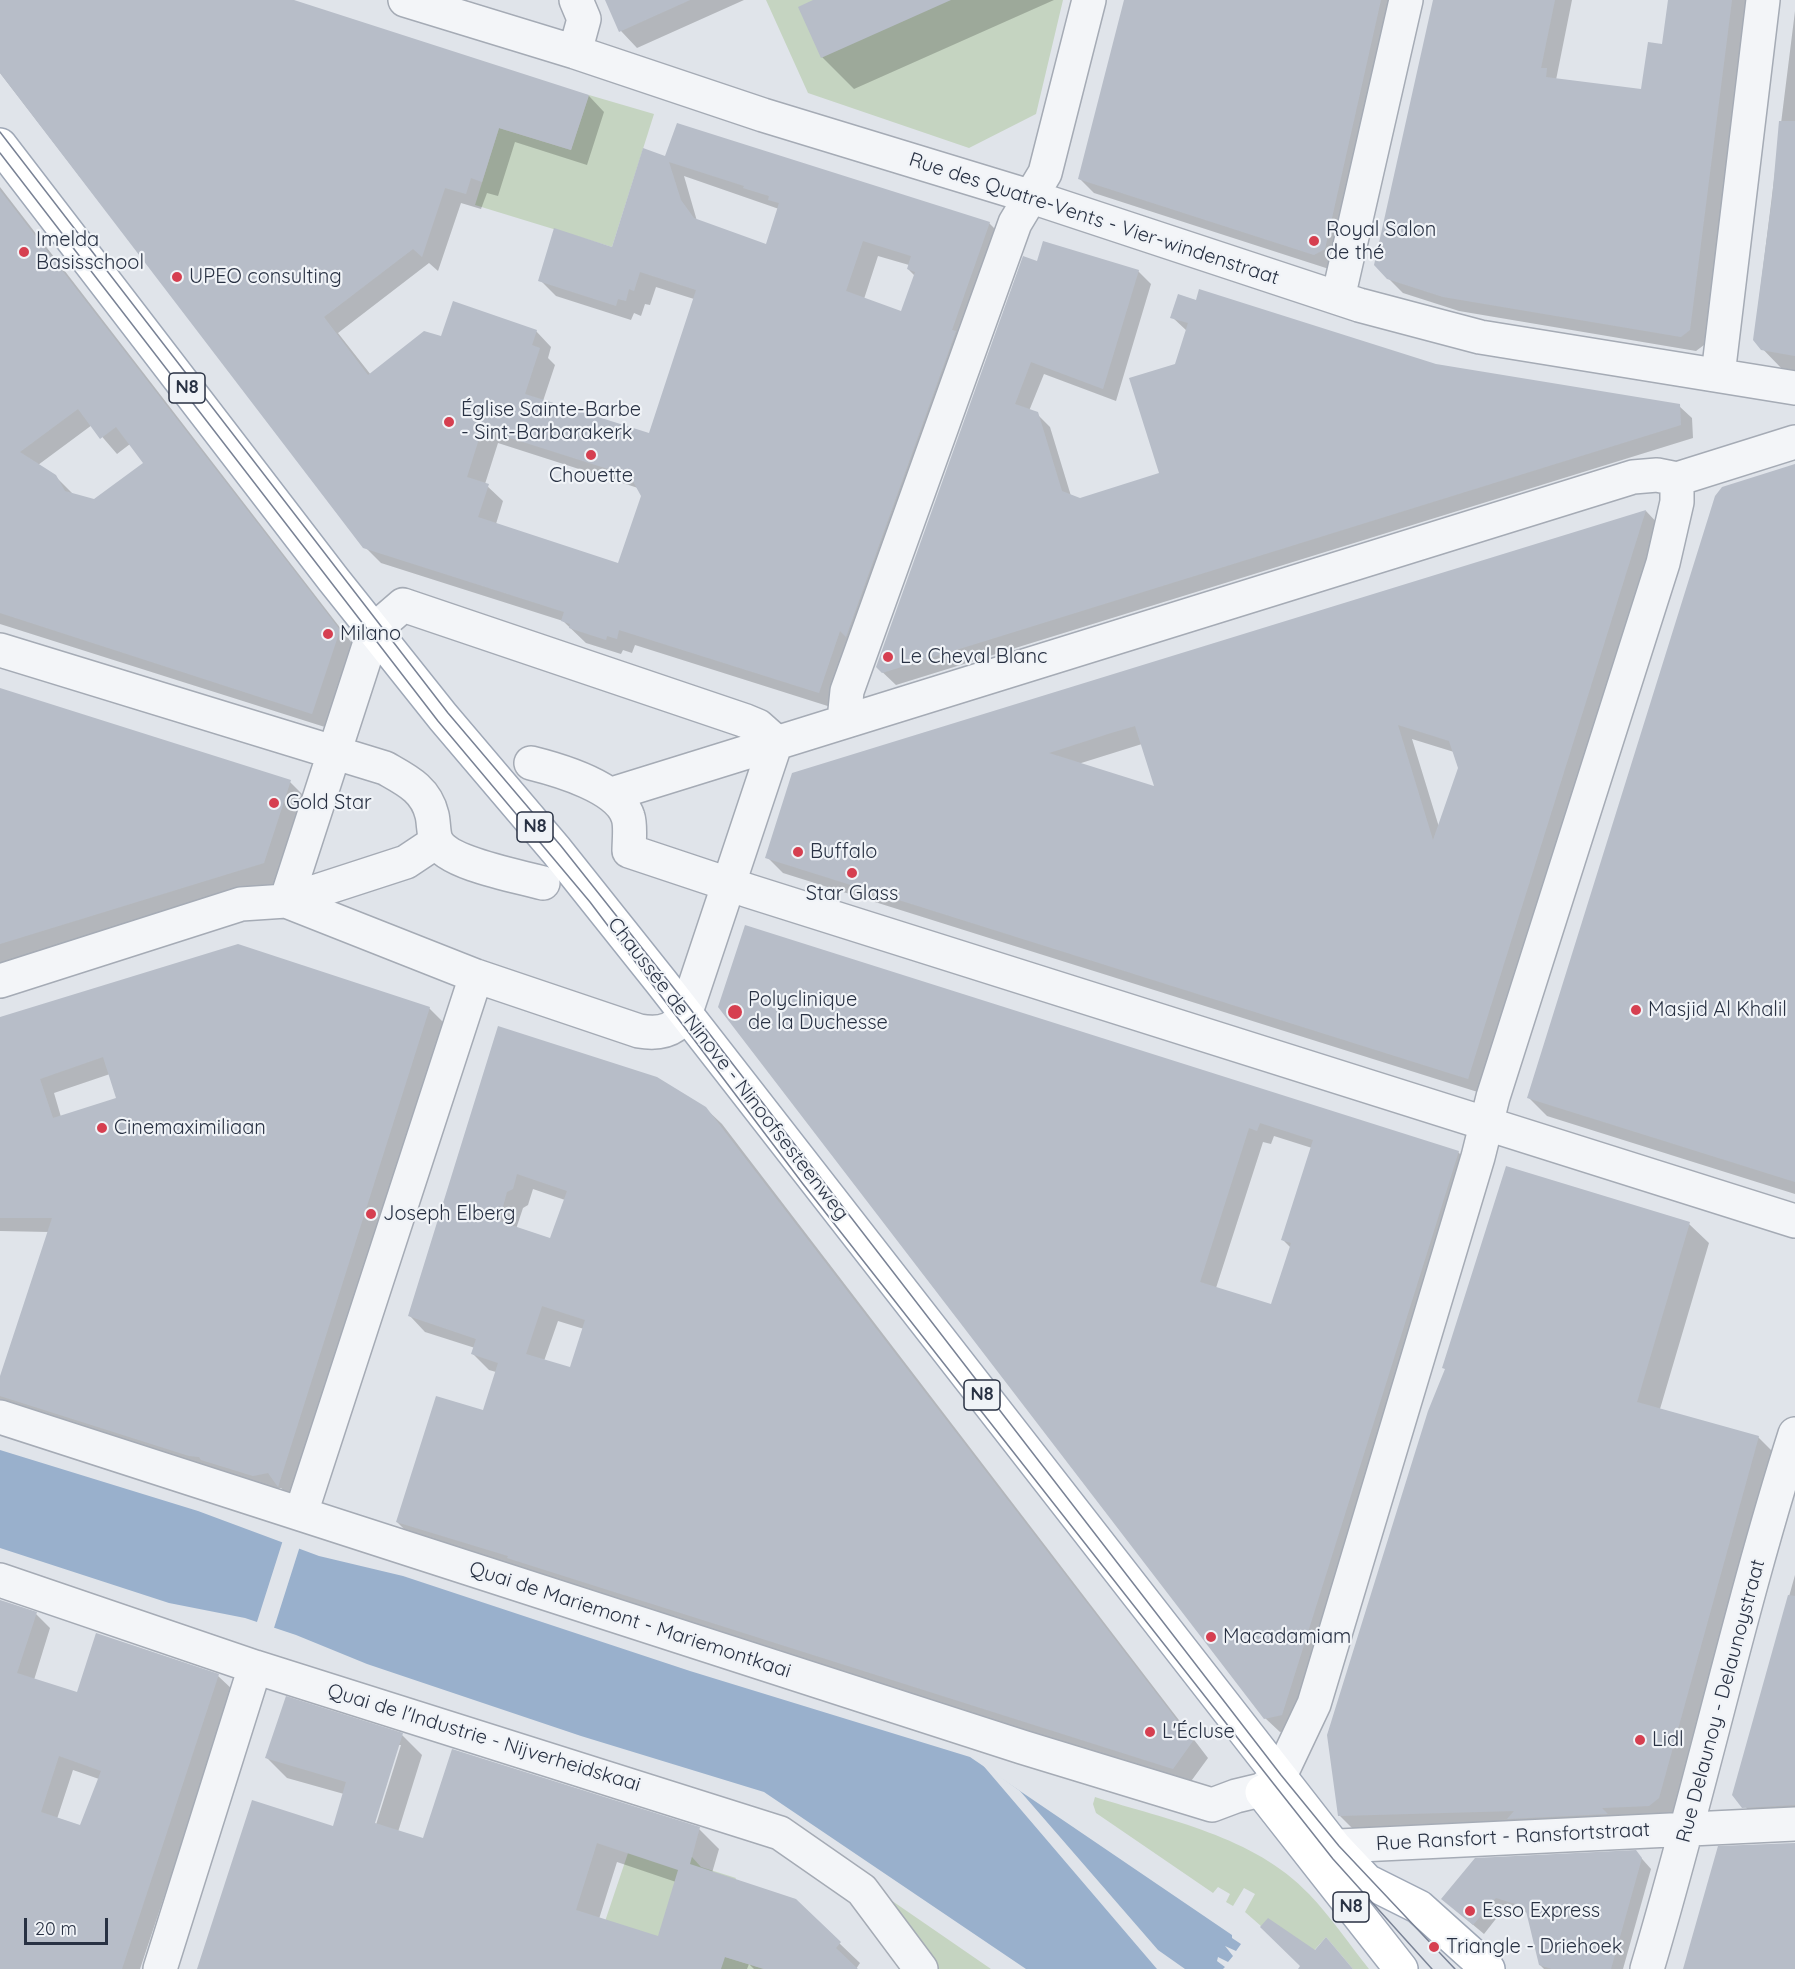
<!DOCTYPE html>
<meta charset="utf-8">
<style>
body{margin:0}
#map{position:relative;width:1795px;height:1969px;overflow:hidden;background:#e0e4ea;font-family:Quicksand,sans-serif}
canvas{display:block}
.scale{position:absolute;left:24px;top:1918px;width:84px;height:27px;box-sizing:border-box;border:3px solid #283143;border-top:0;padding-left:8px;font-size:18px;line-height:21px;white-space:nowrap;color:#283143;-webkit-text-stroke:4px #f0f3f7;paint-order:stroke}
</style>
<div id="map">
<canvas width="1795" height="1969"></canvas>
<div class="scale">20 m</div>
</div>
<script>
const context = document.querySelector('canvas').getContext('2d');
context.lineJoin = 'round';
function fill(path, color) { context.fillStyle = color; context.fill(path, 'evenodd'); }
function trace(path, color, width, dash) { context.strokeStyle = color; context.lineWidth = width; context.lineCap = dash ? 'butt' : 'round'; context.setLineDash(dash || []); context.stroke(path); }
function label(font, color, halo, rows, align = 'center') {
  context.font = font + ' Quicksand,sans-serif'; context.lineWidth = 4.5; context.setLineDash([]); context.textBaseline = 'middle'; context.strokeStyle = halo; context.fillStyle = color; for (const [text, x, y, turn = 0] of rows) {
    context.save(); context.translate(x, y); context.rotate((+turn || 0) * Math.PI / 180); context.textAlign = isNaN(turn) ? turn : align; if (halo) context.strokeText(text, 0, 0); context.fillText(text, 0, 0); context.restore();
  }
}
fill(new Path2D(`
 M 766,0 L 1063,0 L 1036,114 L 969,148 L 808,93 Z
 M 589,95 L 654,114 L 612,247 L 475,205 L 499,128 L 571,150 Z
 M 1095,1797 C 1168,1820 1254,1836 1309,1894 C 1331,1917 1349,1944 1369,1969 L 1353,1969 L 1326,1937 L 1303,1963 L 1245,1912 L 1255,1894 L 1244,1888 L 1233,1906 L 1226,1902 L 1230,1894 L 1218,1887 L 1213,1893 L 1096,1813 L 1093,1804 Z
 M 628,1853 L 692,1857 L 701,1867 L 736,1878 L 735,1880 L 748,1885 L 725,1957 L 764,1969 L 589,1969 Z
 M 869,1885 L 991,1969 L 931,1969 Z`), '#c5d4c1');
fill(new Path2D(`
 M 0,1450 L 198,1511 L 319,1556 L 403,1576 L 690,1671 L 970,1757 L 1232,1935 L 1232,1938 L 1241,1944 L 1236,1951 L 1225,1946 L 1233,1956 L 1228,1962 L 1218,1957 L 1217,1961 L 1225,1967 L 1223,1969 L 1026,1969 L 764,1792 L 581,1736 L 367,1664 L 296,1635 L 245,1618 L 169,1603 L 0,1548 Z`), '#99b0cc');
fill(new Path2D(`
 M 283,1540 L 300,1546 L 273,1631 L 256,1625 Z
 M 981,1763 L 1020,1791 L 1158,1950 L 1185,1969 L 1157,1969 Z`), '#e0e4ea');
fill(new Path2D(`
 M 0,0 L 288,0 L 589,96 L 604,112 L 587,165 L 515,142 L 498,196 L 487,193 L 481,209 L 461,203 L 438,271 L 429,263 L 338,333 L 371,375 L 442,338 L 536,331 L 551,347 L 548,358 L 555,365 L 543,401 L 650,435 L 694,299 L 656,287 L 650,305 L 645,304 L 641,316 L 634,313 L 631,320 L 556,296 L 540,280 L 613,249 L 666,158 L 989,223 L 1005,239 L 834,708 L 635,645 L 632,653 L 623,650 L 621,654 L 586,643 L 563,621 L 381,563 L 365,547 L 0,73 ZM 684,176 L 779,209 L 767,246 L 697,221 ZM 878,256 L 909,265 L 908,269 L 915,276 L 901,313 L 864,299 ZM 498,443 L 638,488 L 642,496 L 619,565 L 496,524 L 503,501 L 485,484 Z
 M 607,0 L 744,0 L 637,48 L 621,31 Z
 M 817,0 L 1054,0 L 854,89 L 822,57 Z
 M 1126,0 L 1398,0 L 1329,269 L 1094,193 L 1080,179 Z
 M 1434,0 L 1572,0 L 1556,80 L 1642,91 L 1663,46 L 1669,0 L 1748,0 L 1704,345 L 1696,351 L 1459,311 L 1403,293 L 1388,278 Z
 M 1795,11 L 1795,373 L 1784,371 L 1754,340 Z
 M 0,187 L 355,647 L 328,728 L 0,624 ZM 92,425 L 117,454 L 130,444 L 145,463 L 95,501 L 73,494 L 55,476 L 38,465 Z
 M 1038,262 L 1138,271 L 1151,284 L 1116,401 L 1044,374 L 1029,411 L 1037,414 L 1050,427 L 1071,496 L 1080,499 L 1161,474 L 1176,365 L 1187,331 L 1172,317 L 1436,365 L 1679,406 L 1692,418 L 1693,438 L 896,685 L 877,667 Z
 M 1795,466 L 1795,1194 L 1547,1116 L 1529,1098 Z
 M 1646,511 L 1661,527 L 1484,1094 L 783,873 L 767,857 L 793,774 ZM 1412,739 L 1454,752 L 1459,768 L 1439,827 ZM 1142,744 L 1156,789 L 1078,764 Z
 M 0,690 L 290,782 L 309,801 L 283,882 L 0,969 Z
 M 720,1007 L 1458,1152 L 1473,1167 L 1296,1729 L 1280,1732 L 1265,1718 ZM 1274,1136 L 1312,1148 L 1283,1240 L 1291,1248 L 1272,1305 L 1216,1288 L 1263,1142 L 1271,1144 Z
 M 429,1008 L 444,1023 L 293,1500 L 281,1488 L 269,1490 L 10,1408 L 0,1399 L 0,1379 L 49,1232 L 0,1231 L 0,1019 ZM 110,1074 L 118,1099 L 61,1117 L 54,1093 Z
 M 499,1028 L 705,1108 L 722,1124 L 1208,1758 L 1189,1784 L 413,1538 L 397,1522 L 484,1412 L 496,1372 L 489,1370 L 473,1354 L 475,1348 L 425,1332 L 410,1316 ZM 533,1189 L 565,1200 L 551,1240 L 516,1229 L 523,1208 L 528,1205 ZM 558,1321 L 584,1329 L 571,1369 L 544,1361 Z
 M 1689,1224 L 1709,1243 L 1660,1409 L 1758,1437 L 1778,1457 L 1678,1818 L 1359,1835 L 1340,1816 Z
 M 1795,1575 L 1795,1819 L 1757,1820 L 1734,1794 Z
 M 0,1602 L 36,1614 L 50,1628 L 34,1680 L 78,1693 L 218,1676 L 233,1690 L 140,1969 L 0,1969 ZM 73,1770 L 99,1779 L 81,1827 L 57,1819 Z
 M 402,1735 L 422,1755 L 398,1832 L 424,1840 L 699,1829 L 719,1849 L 712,1873 L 795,1901 L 860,1963 L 856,1969 L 754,1969 L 749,1964 L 747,1969 L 199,1969 L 334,1828 L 344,1794 L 287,1778 L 267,1758 ZM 398,1745 L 401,1745 L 374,1831 L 371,1830 ZM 617,1862 L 676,1882 L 659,1938 L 599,1919 Z
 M 1636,1852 L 1651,1869 L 1623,1969 L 1544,1969 L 1540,1965 L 1528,1913 L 1506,1906 L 1484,1934 L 1453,1908 Z`), '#0003');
fill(new Path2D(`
 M 0,0 L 294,0 L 589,95 L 571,150 L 499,128 L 482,182 L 471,178 L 466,194 L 445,188 L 422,257 L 413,249 L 324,317 L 368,375 L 424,331 L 441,336 L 453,301 L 537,330 L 532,345 L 540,348 L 525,394 L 649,433 L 696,290 L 640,272 L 634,291 L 629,289 L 626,301 L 618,299 L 616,306 L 538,281 L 554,228 L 612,247 L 643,148 L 665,156 L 677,123 L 990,222 L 952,330 L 956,331 L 846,637 L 840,631 L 819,693 L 619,630 L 617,639 L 607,636 L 606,640 L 569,628 L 570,624 L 561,621 L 564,612 L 363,548 L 0,73 ZM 669,162 L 744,186 L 743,188 L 769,196 L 768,200 L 779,203 L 766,244 L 694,218 L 681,200 ZM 863,241 L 911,256 L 907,269 L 915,272 L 901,311 L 846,291 ZM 482,429 L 630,476 L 641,496 L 618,563 L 478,517 L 489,484 L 467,477 Z
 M 605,0 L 690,0 L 619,32 Z
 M 813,0 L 951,0 L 821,58 L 798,7 Z
 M 1124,0 L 1381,0 L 1325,249 L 1314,255 L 1078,179 Z
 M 1433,0 L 1555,0 L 1541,68 L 1547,68 L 1546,77 L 1641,89 L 1648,42 L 1662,44 L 1668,0 L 1732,0 L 1690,330 L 1681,337 L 1443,297 L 1387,279 L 1374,265 Z
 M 1779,121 L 1795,121 L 1795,356 L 1761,350 L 1753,340 L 1772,199 Z
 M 0,190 L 340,630 L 312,714 L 0,613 ZM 78,409 L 100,439 L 116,427 L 143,463 L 94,499 L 65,491 L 56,475 L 20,452 Z
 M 1043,241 L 1139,270 L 1103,389 L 1031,362 L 1015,404 L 1038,412 L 1062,491 L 1080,498 L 1159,473 L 1129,378 L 1175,364 L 1188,323 L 1170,318 L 1178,294 L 1196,300 L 1199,289 L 1436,364 L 1680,404 L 1681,425 L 882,673 L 876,667 L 1023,256 L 1037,261 Z
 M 1795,464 L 1795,1182 L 1527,1098 L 1715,496 L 1722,487 Z
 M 1646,510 L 1468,1079 L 765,858 L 792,773 ZM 1398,725 L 1449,741 L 1458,768 L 1433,840 ZM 1135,726 L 1154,786 L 1049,753 L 1111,733 Z
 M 0,688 L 291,780 L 264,863 L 0,944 Z
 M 745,925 L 1459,1151 L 1282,1715 L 1264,1719 L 718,1007 ZM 1260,1123 L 1313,1140 L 1281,1240 L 1291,1243 L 1271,1304 L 1200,1282 L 1249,1128 L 1257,1131 Z
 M 238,944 L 430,1007 L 278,1487 L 268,1473 L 253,1476 L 201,1460 L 199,1457 L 189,1456 L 0,1396 L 0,1376 L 52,1218 L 0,1218 L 0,1017 ZM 103,1057 L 116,1098 L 53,1118 L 40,1079 Z
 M 498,1026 L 657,1077 L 706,1107 L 1193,1741 L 1173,1769 L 507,1558 L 508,1556 L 396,1522 L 436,1396 L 483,1410 L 498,1363 L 471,1354 L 476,1339 L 408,1316 ZM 517,1174 L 567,1191 L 550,1238 L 499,1221 L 507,1192 L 513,1189 ZM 542,1306 L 585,1320 L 570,1367 L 526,1354 Z
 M 1506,1166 L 1690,1222 L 1637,1402 L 1759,1436 L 1659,1798 L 1649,1806 L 1602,1808 L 1608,1814 L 1507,1819 L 1514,1811 L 1338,1816 L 1327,1735 L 1428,1411 L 1445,1369 L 1442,1368 Z
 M 1788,1595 L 1795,1596 L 1795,1805 L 1742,1808 L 1732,1795 Z
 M 0,1600 L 37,1612 L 17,1673 L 77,1692 L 96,1633 L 219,1674 L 122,1969 L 0,1969 ZM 59,1756 L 101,1771 L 80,1825 L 41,1812 Z
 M 286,1696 L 403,1733 L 375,1823 L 423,1838 L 452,1749 L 700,1827 L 690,1864 L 796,1899 L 841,1942 L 836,1948 L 858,1969 L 764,1969 L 725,1957 L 721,1969 L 197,1969 L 252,1800 L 333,1826 L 346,1782 L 265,1758 ZM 597,1843 L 678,1870 L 658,1936 L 576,1910 Z
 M 1795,1843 L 1795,1969 L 1683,1969 L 1718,1846 Z
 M 1636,1850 L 1642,1858 L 1611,1969 L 1552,1969 L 1539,1965 L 1525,1907 L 1496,1898 L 1473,1925 L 1441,1899 L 1475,1858 Z
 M 1268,1918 L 1315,1950 L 1326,1937 L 1353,1969 L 1298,1969 L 1300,1966 L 1260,1927 Z`), '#b7bdc8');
const minor = new Path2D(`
 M 405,0 L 575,52 L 763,115 L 1032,197 L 1359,305 L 1480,337 L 1795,388
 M 575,52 L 584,19 L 576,0
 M 1338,298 L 1406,0
 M 1718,375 L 1763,0
 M 403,605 L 746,721 L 758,726 L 776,742 L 688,1006 C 679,1030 663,1035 639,1031 L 476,976 L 286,901 L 374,630 Z
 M 0,650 L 385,768 C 406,780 426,789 432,815 C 434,823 433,835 437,842 C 449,864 518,876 543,883
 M 844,720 L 847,691 L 1015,223 L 1045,173 L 1089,0
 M 531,763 C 559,770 619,787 628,817 C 631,826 629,841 629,851 L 749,891 L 1795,1221
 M 612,794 L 1633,477 L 1657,475 L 1677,479 L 1795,442
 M 0,981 L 241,904 L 286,901 L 406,862 L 436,842
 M 0,1417 L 1022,1747 L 1212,1805 L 1236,1796 L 1261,1790 L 1279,1778 L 1314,1704 L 1478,1157 L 1493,1097 L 1663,563 L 1677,502 L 1677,479
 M 301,1513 L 476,976
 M 0,1580 L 255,1667 L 780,1833 L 862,1890 L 921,1969
 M 1311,1844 L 1339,1846 L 1795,1824
 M 160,1969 L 255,1667
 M 1647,1969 C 1700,1792 1739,1610 1795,1434`);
const major = new Path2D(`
 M 0,145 L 333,579 L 443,717 L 556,850 L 662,983 L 1334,1846 L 1367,1881 L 1419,1907 L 1488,1969
 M 1262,1792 L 1401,1969`);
trace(minor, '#a5abb5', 36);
trace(major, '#9fa8b7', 36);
trace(minor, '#f3f5f8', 33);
trace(major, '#fff', 33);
trace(new Path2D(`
 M 0,132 L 448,713 L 561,846 L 688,1006 L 1281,1775 L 1339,1846 L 1455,1969
 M 0,153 L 438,721 L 590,902 L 803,1184 L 1273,1783 L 1333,1859 L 1432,1969`), '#798295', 1.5);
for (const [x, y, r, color] of [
 [1314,241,6,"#d63f50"],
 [24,252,6,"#d63f50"],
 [177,277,6,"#d63f50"],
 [449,422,6,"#d63f50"],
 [591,455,6,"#d63f50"],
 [328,634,6,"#d63f50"],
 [888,657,6,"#d63f50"],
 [274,803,6,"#d63f50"],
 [798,852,6,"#d63f50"],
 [852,873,6,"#d63f50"],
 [1636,1010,6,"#d63f50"],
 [735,1012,8,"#d63f50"],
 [102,1128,6,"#d63f50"],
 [371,1214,6,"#d63f50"],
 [1211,1637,6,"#d63f50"],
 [1150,1732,6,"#d63f50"],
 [1640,1740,6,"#d63f50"],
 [1470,1911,6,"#d63f50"],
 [1434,1947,6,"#d63f50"]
]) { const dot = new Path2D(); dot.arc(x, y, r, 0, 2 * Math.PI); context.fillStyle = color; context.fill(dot); trace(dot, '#f0f3f7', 2); }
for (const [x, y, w] of [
 [187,388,36],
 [535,827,36],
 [982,1395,36],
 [1351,1907,36]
]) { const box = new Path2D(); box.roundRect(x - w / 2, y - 15, w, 30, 4.5); context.fillStyle = '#f0f3f7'; context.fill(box); trace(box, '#283143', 1.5); }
label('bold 18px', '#283143', null, [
 ["N8",187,388],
 ["N8",535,827],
 ["N8",982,1395],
 ["N8",1351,1907]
]);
label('20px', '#283143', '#f0f3f7', [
 ["Rue des Quatre-Vents - Vier-windenstraat",1094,219,18],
 ["Chaussée de Ninove - Ninoofsesteenweg",728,1069,52],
 ["Quai de Mariemont - Mariemontkaai",630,1620,18],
 ["Rue Delaunoy - Delaunoystraat",1721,1701,-75],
 ["Quai de l'Industrie - Nijverheidskaai",484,1738,17],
 ["Rue Ransfort - Ransfortstraat",1513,1837,-3]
]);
label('20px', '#283143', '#f0f3f7', [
 ["Royal Salon",1326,230],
 ["de thé",1326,253],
 ["Imelda",36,240],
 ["Basisschool",36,263],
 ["UPEO consulting",189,277],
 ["Église Sainte-Barbe",461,410],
 ["- Sint-Barbarakerk",461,433],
 ["Chouette",591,476,"center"],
 ["Milano",340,634],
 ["Le Cheval Blanc",900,657],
 ["Gold Star",286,803],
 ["Buffalo",810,852],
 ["Star Glass",852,894,"center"],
 ["Polyclinique",748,1000],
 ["de la Duchesse",748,1023],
 ["Masjid Al Khalil",1648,1010],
 ["Cinemaximiliaan",114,1128],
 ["Joseph Elberg",383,1214],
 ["Macadamiam",1223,1637],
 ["L'Écluse",1162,1732],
 ["Lidl",1652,1740],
 ["Esso Express",1482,1911],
 ["Triangle - Driehoek",1446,1947]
], 'left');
</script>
